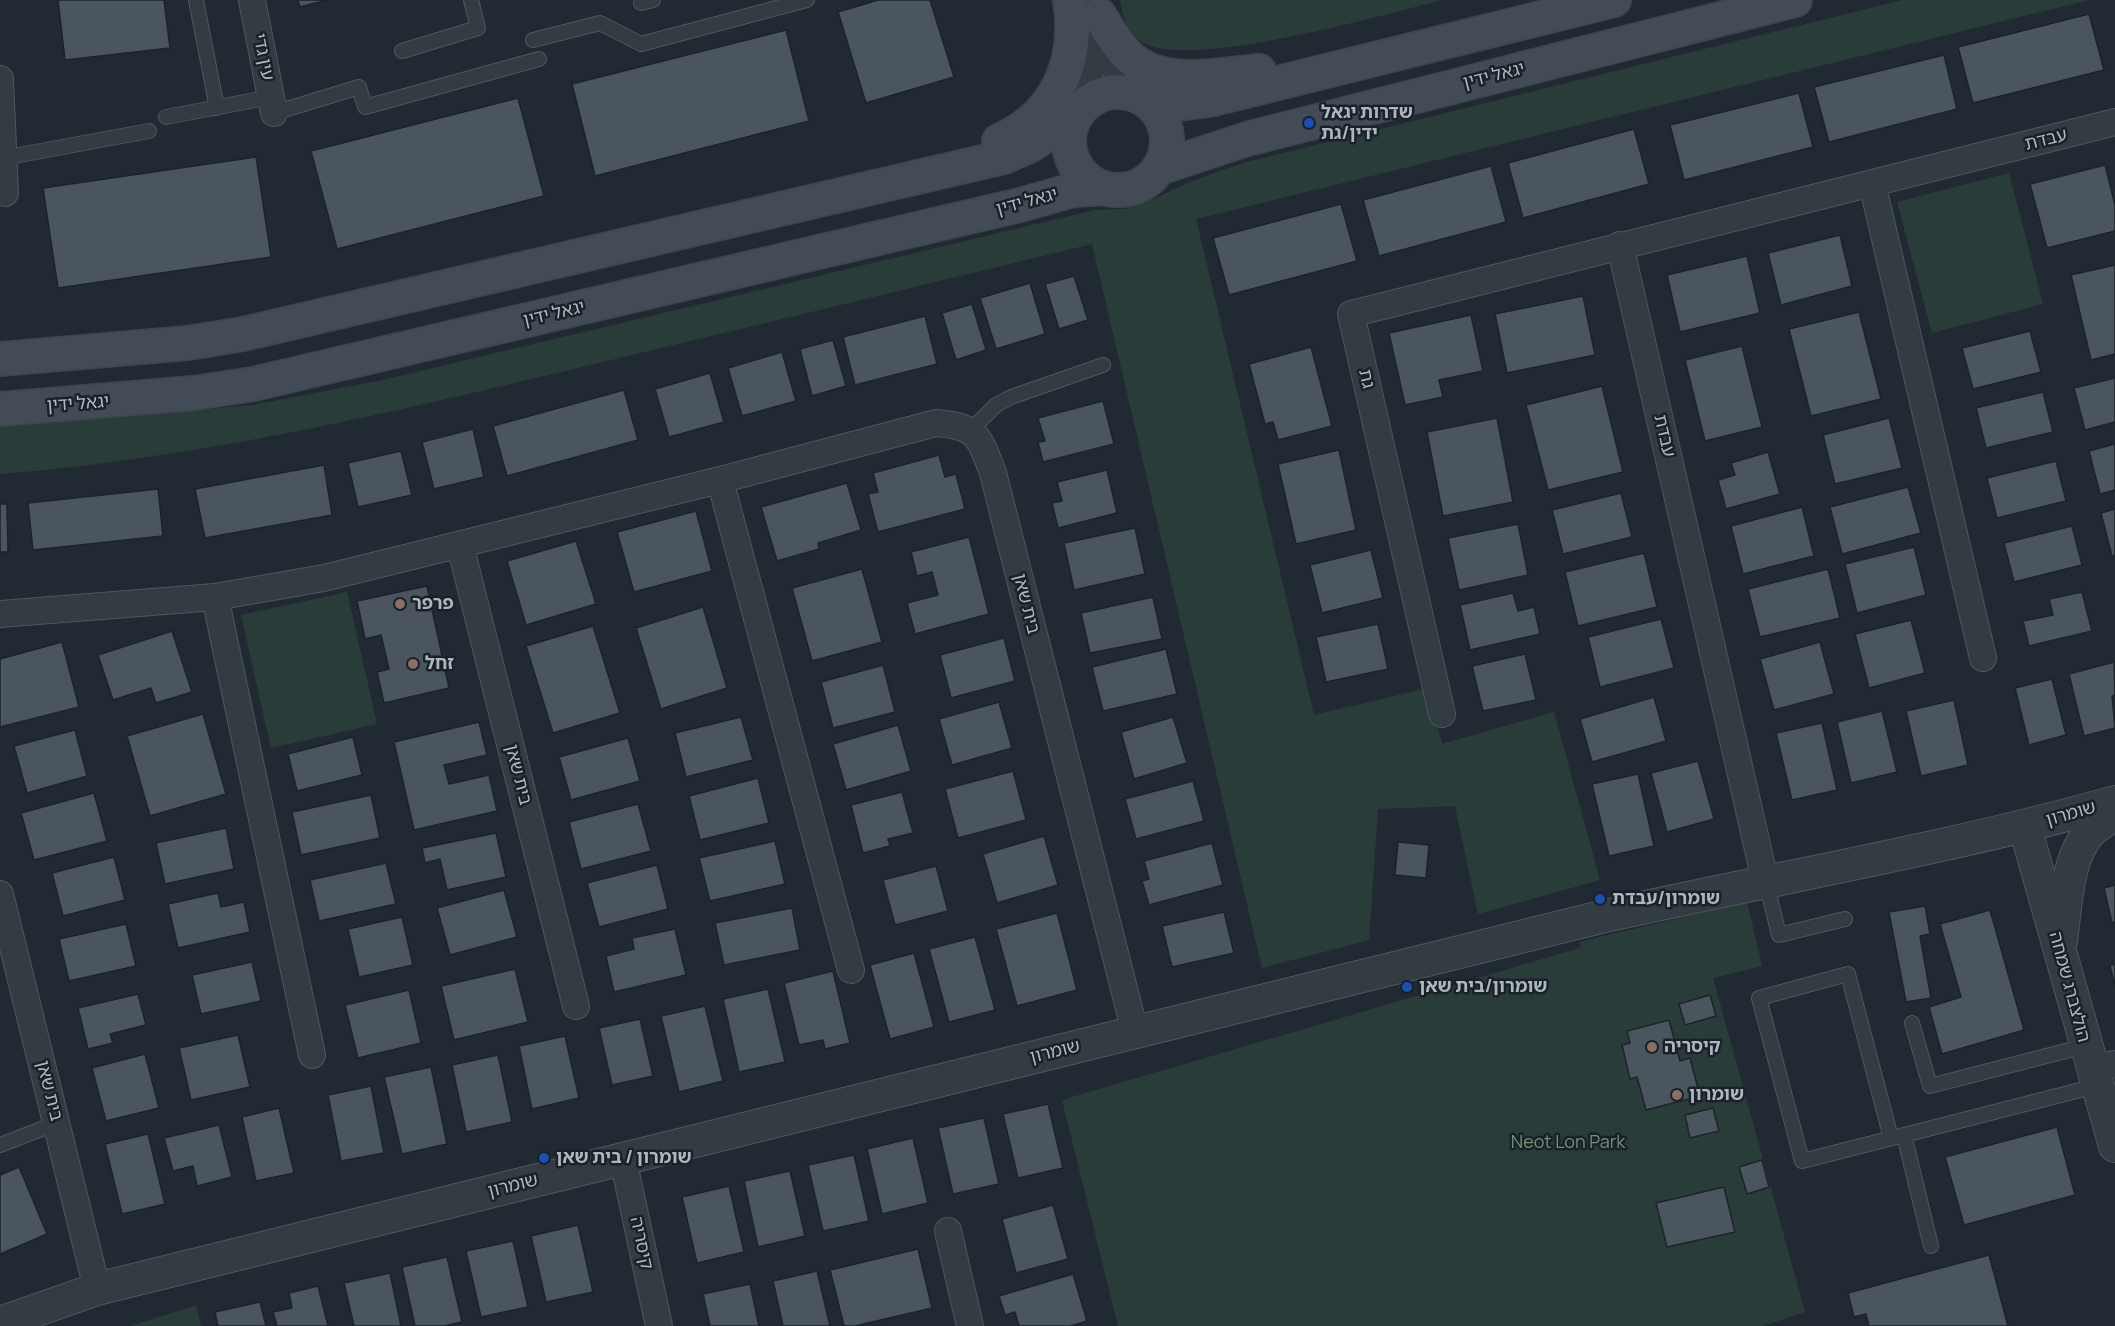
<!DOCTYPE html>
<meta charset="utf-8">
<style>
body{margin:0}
canvas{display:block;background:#212a32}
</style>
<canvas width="2115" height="1326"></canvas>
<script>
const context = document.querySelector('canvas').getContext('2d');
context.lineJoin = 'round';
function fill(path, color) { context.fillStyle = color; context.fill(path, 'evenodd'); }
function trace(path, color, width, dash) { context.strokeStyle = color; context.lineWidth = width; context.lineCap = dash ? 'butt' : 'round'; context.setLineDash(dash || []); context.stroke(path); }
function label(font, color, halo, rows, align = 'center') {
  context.font = font + ' Manrope,"Noto Sans Hebrew",sans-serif'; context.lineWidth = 5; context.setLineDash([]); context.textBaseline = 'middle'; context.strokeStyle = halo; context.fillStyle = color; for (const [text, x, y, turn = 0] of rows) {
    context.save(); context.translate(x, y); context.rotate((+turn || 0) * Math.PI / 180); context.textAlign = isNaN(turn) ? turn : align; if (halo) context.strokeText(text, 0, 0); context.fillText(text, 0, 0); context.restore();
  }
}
fill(new Path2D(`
 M 1120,0 L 1443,0 C 1388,13 1180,74 1139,40 C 1126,30 1123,15 1120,0 Z
 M 1903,0 L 2089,0 L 1196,219 L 1314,715 L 1428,688 L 1442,744 L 1554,712 L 1600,880 L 1478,914 L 1455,806 L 1378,809 L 1369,940 L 1262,968 L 1092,244 C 924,285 757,325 590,365 C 394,412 201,458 0,474 L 0,427 L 253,405 L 383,380 L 1095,210 L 1125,209 L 1147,202 L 1192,181 L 1243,163 Z
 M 2009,173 L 2043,304 L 1932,333 L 1897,202 Z
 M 347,592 L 377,724 L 271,748 L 241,615 Z
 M 1747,902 L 1762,966 L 1713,978 L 1805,1312 L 1763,1326 L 1118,1326 L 1062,1100 L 1580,948 L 1579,942 Z
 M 196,1305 L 201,1326 L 131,1326 Z`), '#2a3c3a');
const building = new Path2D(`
 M 58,0 L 164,0 L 170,48 L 65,60 Z
 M 298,0 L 327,0 L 300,7 Z
 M 878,0 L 930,0 L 954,77 L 866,103 L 838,12 Z
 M 2089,14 L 2104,70 L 1973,103 L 1958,47 Z
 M 786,30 L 809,121 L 595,176 L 572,84 Z
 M 1944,55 L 1957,109 L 1829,142 L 1814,87 Z
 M 1799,93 L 1813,147 L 1684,180 L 1670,125 Z
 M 518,98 L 544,196 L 337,249 L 311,151 Z
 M 1634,129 L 1649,184 L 1523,218 L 1508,163 Z
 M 256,157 L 271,257 L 58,288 L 43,188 Z
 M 2105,165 L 2115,205 L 2115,231 L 2047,248 L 2030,184 Z
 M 1491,166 L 1506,222 L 1379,256 L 1363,200 Z
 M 1341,204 L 1357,261 L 1229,295 L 1213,238 Z
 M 1840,235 L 1852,286 L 1781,305 L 1768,253 Z
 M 1747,256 L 1760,313 L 1680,332 L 1667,275 Z
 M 2115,265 L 2115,354 L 2091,360 L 2071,275 Z
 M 1074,276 L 1088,320 L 1059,329 L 1045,284 Z
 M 1030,283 L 1045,334 L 996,349 L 980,298 Z
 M 1583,296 L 1595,355 L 1507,373 L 1495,314 Z
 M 972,304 L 986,350 L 956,360 L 942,313 Z
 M 1859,312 L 1881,399 L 1811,416 L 1789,329 Z
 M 1471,315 L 1483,371 L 1439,380 L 1443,397 L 1405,405 L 1389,333 Z
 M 925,316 L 937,364 L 855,385 L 843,337 Z
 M 2030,331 L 2041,372 L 1973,389 L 1962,348 Z
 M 833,340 L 846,386 L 812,396 L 800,349 Z
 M 1742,346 L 1762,427 L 1705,441 L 1685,360 Z
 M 1311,347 L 1332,426 L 1278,440 L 1273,422 L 1265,424 L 1249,364 Z
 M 782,352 L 796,401 L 742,416 L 728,368 Z
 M 710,373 L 724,422 L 669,437 L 655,389 Z
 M 2115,378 L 2115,422 L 2085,430 L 2074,388 Z
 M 1602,386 L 1623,472 L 1548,490 L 1526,405 Z
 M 624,390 L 638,440 L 507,476 L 493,426 Z
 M 2043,392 L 2053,432 L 1986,448 L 1976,408 Z
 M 1103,401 L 1114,444 L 1043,462 L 1038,442 L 1045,441 L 1038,418 Z
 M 1497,418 L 1513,502 L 1443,516 L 1427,432 Z
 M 1889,418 L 1902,468 L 1835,484 L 1823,435 Z
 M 473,429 L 484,477 L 434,489 L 422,442 Z
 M 2115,444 L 2115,490 L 2100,494 L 2089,451 Z
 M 1339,450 L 1356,530 L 1296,544 L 1278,464 Z
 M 401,451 L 412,495 L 358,507 L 348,463 Z
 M 1768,452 L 1780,494 L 1726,509 L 1718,480 L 1735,475 L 1731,463 Z
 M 939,455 L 945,477 L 956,474 L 965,509 L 878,532 L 868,494 L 878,492 L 873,473 Z
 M 2056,461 L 2066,501 L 1997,518 L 1987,478 Z
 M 324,465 L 332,515 L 205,538 L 195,489 Z
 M 1107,470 L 1117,513 L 1058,528 L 1052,503 L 1062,501 L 1057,482 Z
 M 847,483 L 861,530 L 818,543 L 819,549 L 777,561 L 761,507 Z
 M 1908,487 L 1921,533 L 1842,554 L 1830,507 Z
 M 158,489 L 163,536 L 33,550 L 28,503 Z
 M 1621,493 L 1632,537 L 1563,554 L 1552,510 Z
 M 0,504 L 7,504 L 8,552 L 0,552 Z
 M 1802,507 L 1814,556 L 1743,574 L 1731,526 Z
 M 2115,509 L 2115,556 L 2112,556 L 2101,513 Z
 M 696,511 L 712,571 L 634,592 L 617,532 Z
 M 1518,524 L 1528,575 L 1459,590 L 1448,538 Z
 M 2072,526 L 2082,565 L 2014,582 L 2004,543 Z
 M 1135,528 L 1145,574 L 1074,590 L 1064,543 Z
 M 969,537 L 989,614 L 915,634 L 907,603 L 938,595 L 932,572 L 917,576 L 911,552 Z
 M 576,541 L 596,604 L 526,625 L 507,561 Z
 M 1914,547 L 1926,595 L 1857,613 L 1845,564 Z
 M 1371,550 L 1383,598 L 1322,613 L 1310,565 Z
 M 1644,553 L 1657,607 L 1578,626 L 1565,572 Z
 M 862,569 L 882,642 L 812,661 L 792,588 Z
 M 1828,569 L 1840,618 L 1760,637 L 1748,589 Z
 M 427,586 L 449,688 L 384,703 L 377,672 L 389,669 L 381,635 L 365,639 L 357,601 Z
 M 2082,592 L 2092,631 L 2029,646 L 2023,621 L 2053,615 L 2049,599 Z
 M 1513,593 L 1518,611 L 1534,607 L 1540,634 L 1470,650 L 1460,605 Z
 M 1153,597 L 1162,639 L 1090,653 L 1081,613 Z
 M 703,607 L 727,688 L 661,709 L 636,628 Z
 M 1661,619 L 1674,668 L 1600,687 L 1588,637 Z
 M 1911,620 L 1925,673 L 1869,688 L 1855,634 Z
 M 1378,624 L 1388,669 L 1326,682 L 1316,637 Z
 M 593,626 L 620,713 L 553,733 L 526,646 Z
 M 172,631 L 192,692 L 156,703 L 151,688 L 113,700 L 98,655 Z
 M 1004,638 L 1015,681 L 951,698 L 940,655 Z
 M 62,642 L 79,707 L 0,727 L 0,659 Z
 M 1820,642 L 1834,694 L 1774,710 L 1760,659 Z
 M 1166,649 L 1177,694 L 1103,711 L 1092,667 Z
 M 1525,654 L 1536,700 L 1483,711 L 1472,666 Z
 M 2114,662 L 2115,695 L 2112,696 L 2115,728 L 2084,736 L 2069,674 Z
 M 883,665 L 895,712 L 833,728 L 821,682 Z
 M 2052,679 L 2066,735 L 2029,745 L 2015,688 Z
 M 1654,697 L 1666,741 L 1592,762 L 1580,719 Z
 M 1954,700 L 1968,765 L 1921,776 L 1906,711 Z
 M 999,702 L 1012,748 L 952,765 L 939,719 Z
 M 1882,711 L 1897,772 L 1851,783 L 1837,722 Z
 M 203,714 L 226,794 L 150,816 L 127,736 Z
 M 741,717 L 753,760 L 686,777 L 675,733 Z
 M 1173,717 L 1187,763 L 1134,779 L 1121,732 Z
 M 479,722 L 487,755 L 444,765 L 449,784 L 489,775 L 497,811 L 414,830 L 394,742 Z
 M 1822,723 L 1837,790 L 1792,800 L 1776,733 Z
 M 898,725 L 911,771 L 846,790 L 833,744 Z
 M 75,730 L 87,776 L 27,793 L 14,746 Z
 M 353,737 L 362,775 L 297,791 L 288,754 Z
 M 628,738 L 640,781 L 571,800 L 559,757 Z
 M 1698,761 L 1714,819 L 1667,832 L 1651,773 Z
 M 1013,771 L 1026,820 L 958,838 L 945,789 Z
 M 1638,774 L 1654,846 L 1609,856 L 1592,784 Z
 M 758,778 L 769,823 L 700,840 L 689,796 Z
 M 1193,781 L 1204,821 L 1136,839 L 1125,799 Z
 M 902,792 L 913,833 L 888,839 L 890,846 L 863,853 L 851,805 Z
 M 94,793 L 107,841 L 34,860 L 21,813 Z
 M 371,795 L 380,838 L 301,855 L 292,812 Z
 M 638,804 L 651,851 L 581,869 L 569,822 Z
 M 226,828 L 234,869 L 165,884 L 156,843 Z
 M 496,833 L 506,877 L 447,890 L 440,859 L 425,863 L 422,848 Z
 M 1044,836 L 1058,885 L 997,903 L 983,854 Z
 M 775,841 L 785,884 L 710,901 L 699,858 Z
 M 1398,842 L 1429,845 L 1426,878 L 1395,875 Z
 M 1212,843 L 1223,885 L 1149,905 L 1142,881 L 1149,879 L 1144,861 Z
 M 114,857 L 125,900 L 63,916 L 52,873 Z
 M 386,863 L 396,904 L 319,921 L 310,880 Z
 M 657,865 L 668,909 L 599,927 L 587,883 Z
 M 936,866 L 948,911 L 895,925 L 883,880 Z
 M 2115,885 L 2115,922 L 2112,923 L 2104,888 Z
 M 504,890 L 517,937 L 450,955 L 437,908 Z
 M 218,893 L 221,907 L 244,902 L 250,932 L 178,948 L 168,904 Z
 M 1925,906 L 1930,934 L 1920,936 L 1931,998 L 1906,1002 L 1889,912 Z
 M 792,908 L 800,950 L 724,965 L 715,923 Z
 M 1990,910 L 2024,1030 L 1942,1054 L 1929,1007 L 1961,997 L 1940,924 Z
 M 1224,912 L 1234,953 L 1172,967 L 1162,926 Z
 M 1057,913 L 1077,990 L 1017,1006 L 996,929 Z
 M 402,917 L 413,965 L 359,977 L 348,929 Z
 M 126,924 L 136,966 L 69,981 L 59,939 Z
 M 675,929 L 686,975 L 614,992 L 606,956 L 634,949 L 632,938 Z
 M 975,937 L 995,1010 L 949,1022 L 929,949 Z
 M 914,953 L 934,1027 L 890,1039 L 870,965 Z
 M 252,962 L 261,1001 L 201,1014 L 192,975 Z
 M 2115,964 L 2115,987 L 2110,966 Z
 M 515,969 L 528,1022 L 454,1040 L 441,986 Z
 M 833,971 L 850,1043 L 825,1049 L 823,1040 L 799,1045 L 784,983 Z
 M 768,989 L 785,1062 L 739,1072 L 723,999 Z
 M 409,990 L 421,1043 L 358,1058 L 345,1005 Z
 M 138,994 L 146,1025 L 110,1034 L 113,1043 L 88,1049 L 78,1008 Z
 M 1710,995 L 1716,1016 L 1685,1025 L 1679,1004 Z
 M 705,1006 L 723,1081 L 679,1092 L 661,1016 Z
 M 640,1019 L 653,1076 L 612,1085 L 599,1028 Z
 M 1669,1020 L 1680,1061 L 1690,1058 L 1700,1096 L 1646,1110 L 1637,1077 L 1630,1079 L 1622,1045 L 1630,1043 L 1627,1031 Z
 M 238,1035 L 250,1087 L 191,1100 L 179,1048 Z
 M 565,1036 L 579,1098 L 532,1109 L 519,1046 Z
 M 145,1054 L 159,1108 L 106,1121 L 92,1068 Z
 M 498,1055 L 512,1122 L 466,1132 L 452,1065 Z
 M 431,1067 L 447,1144 L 402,1154 L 384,1077 Z
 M 371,1086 L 384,1153 L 341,1161 L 328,1095 Z
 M 1048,1104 L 1063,1168 L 1018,1178 L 1003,1114 Z
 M 279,1108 L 294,1173 L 256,1181 L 242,1117 Z
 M 1713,1108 L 1719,1131 L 1690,1138 L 1685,1115 Z
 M 984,1118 L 999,1184 L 953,1194 L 938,1128 Z
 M 219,1125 L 232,1177 L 197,1186 L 193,1166 L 173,1171 L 164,1138 Z
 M 2057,1127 L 2075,1195 L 1964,1225 L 1945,1157 Z
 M 148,1134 L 165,1204 L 122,1214 L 105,1144 Z
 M 913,1138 L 928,1203 L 882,1214 L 867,1149 Z
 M 854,1155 L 869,1221 L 823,1231 L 808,1165 Z
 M 1762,1160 L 1769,1187 L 1747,1194 L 1739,1167 Z
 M 19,1167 L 47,1234 L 0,1254 L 0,1175 Z
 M 790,1171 L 805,1236 L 758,1247 L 744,1181 Z
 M 729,1186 L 744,1252 L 697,1263 L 682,1197 Z
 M 1724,1187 L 1735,1232 L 1667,1247 L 1656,1203 Z
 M 1053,1205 L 1068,1259 L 1016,1273 L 1002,1219 Z
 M 578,1225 L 593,1292 L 546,1302 L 531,1236 Z
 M 513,1241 L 528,1307 L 481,1317 L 466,1251 Z
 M 918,1249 L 932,1308 L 855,1326 L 844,1326 L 830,1270 Z
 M 1989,1255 L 2008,1326 L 1869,1326 L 1866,1314 L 1854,1317 L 1848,1293 Z
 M 447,1257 L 462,1322 L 444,1326 L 415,1326 L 402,1267 Z
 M 817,1271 L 830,1326 L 783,1326 L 773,1281 Z
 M 390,1273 L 401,1326 L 354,1326 L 344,1283 Z
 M 1073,1274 L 1087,1321 L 1071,1326 L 1019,1326 L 1015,1312 L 1005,1315 L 999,1296 Z
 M 750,1284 L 759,1326 L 710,1326 L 703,1294 Z
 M 318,1286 L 328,1326 L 277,1326 L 273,1312 L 292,1308 L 289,1293 Z
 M 260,1302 L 266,1326 L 218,1326 L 215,1312 Z`);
fill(building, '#4a555e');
trace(building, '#1c232a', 1.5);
const service = new Path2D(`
 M 196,0 L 217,108
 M 641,3 L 653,0
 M 533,40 L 600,23 L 641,44 L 807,0
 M 402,51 L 478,28 L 471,0
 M 274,113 L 359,87 L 365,107 L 539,59
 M 166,117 L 271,97
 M 3,158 L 149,131
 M 971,430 L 996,405 L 1011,397 L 1103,365
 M 1766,882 L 1779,935 L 1845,919
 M 1912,1023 L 1930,1086 L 2085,1046
 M 1904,1135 L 1931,1246
 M 1891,1138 L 1848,974 L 1759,998 L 1802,1161 L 1916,1132 L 2096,1086
 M 0,1145 L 57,1123`);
const minor = new Path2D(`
 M 252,0 L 274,113
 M 0,79 L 5,193
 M 1872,183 L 1983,658
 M 1620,245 L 1765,880
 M 720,480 L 851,970
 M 460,545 L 576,1006
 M 215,597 L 312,1055
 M 0,614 L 215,597 L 324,578 L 720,480 L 936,423 C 977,426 979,436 993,473 L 1135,1032
 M 1442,714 L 1351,314 L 2115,122
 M 0,894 L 97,1289
 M 2092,1069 L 2115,1064
 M 623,1159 L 659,1326
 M 948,1231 L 970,1326`);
const tertiary = new Path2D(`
 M 1076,13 L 1087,61 L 1084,105
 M 1102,27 L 1107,50 L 1133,94
 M 2025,827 L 2115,1146
 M 2061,941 C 2066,907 2066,856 2092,830 C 2099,824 2108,819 2115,814
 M 0,1323 L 97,1289 L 1605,916 C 1775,878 1947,849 2115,802`);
const secondary = new Path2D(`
 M 1099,15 C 1108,29 1117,46 1129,57 C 1163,88 1218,75 1259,71
 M1069 141a49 49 0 1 1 98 0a49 49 0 1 1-98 0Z
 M 1153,107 L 1209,100 L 1614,0
 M 999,141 C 1057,116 1080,60 1070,0
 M 1159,168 L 1247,139 L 1795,0
 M 0,359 L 188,343 L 243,334 L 1004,157 L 1031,145 L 1077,115
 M 0,409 L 194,393 L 253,384 L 1020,205 L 1073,190 L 1104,188`);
trace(service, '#4f575e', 16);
trace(minor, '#4f575e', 28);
trace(tertiary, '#4f575e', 34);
trace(secondary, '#3e454d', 36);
trace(service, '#343c43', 14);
trace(minor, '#343c43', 26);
trace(tertiary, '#343c43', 32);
trace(secondary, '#434c56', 33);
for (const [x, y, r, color] of [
 [1309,123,6,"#1a4fb4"],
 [400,604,6,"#8d6e63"],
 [413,664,6,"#8d6e63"],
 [1600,899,6,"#1a4fb4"],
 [1407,987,6,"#1a4fb4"],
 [1652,1047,6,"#8d6e63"],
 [1677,1095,6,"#8d6e63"],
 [544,1158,6,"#1a4fb4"]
]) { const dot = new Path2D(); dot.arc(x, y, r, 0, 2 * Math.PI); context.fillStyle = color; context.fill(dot); trace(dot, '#1a2128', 2); }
label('18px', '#aeb7c0', '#1a2128', [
 ["עין גדי",263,57,79],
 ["יגאל ידין",1494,76,-14],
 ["עבדת",2046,140,-14],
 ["יגאל ידין",1027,202,-15],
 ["יגאל ידין",554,314,-13],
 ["גת",1366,379,77],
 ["יגאל ידין",78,404,-4],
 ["עבדת",1664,436,77],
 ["בית שאן",1026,604,76],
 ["בית שאן",518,775,76],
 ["שומרון",2071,814,-16],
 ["הולצברג שמחה",2069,987,75],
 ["שומרון",1055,1052,-14],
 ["בית שאן",49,1091,76],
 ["שומרון",513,1186,-14],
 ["קיסריה",641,1243,78]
]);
label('bold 18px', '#aeb7c0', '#1a2128', [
 ["שדרות יגאל",1321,113],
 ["ידין/גת",1321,134],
 ["פרפר",412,604],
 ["זחל",425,664],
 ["שומרון/עבדת",1612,899],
 ["שומרון/בית שאן",1419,987],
 ["קיסריה",1664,1047],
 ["שומרון",1689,1095],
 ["שומרון / בית שאן",556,1158]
], 'left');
label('18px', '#709375', '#1a2128', [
 ["Neot Lon Park",1568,1143]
]);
</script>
